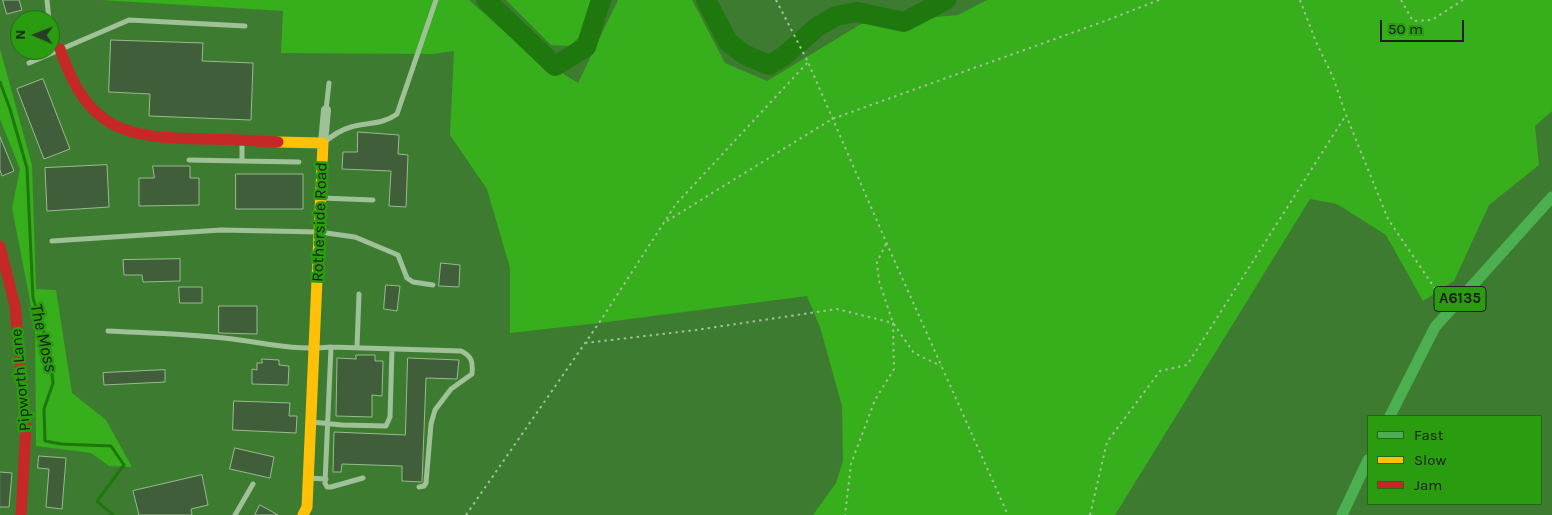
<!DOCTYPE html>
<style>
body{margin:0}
#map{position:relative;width:1552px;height:515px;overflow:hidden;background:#3d7c30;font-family:Karla,sans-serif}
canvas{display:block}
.legend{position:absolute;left:1367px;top:415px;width:175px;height:90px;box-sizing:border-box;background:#299c10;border:1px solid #246915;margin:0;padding:6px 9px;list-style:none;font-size:15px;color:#1d1d1d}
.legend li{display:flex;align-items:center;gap:10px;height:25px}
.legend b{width:25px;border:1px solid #246915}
.north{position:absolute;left:10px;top:10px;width:50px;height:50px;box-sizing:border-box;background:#299c10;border:1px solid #246915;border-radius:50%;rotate:271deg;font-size:14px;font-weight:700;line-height:20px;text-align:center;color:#1d1d1d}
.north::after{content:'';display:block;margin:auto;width:18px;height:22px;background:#283e24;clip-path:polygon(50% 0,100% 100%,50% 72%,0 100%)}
.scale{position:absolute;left:1380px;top:20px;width:84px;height:22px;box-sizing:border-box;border:2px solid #1d1d1d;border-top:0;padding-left:6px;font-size:15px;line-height:18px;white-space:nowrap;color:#1d1d1d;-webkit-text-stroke:4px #299c10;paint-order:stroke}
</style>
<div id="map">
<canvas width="1552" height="515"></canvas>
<ul class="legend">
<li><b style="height:6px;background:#4caf50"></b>Fast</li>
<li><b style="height:6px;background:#ffc107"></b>Slow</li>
<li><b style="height:6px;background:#c62828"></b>Jam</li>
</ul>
<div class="north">N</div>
<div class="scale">50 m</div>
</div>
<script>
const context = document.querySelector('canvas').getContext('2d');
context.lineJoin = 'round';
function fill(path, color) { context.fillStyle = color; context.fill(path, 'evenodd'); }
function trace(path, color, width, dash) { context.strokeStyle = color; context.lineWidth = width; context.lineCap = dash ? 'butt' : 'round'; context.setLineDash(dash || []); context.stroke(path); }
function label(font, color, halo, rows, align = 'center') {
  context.font = font + ' Karla,sans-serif'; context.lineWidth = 5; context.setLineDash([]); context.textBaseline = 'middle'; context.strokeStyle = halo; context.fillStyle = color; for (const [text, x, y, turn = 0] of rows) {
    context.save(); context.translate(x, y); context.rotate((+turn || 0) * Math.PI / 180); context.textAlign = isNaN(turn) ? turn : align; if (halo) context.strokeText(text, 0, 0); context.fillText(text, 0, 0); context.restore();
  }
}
fill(new Path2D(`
 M 101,0 L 469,0 L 525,50 L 578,83 L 618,0 L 692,0 L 725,63 L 767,81 L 861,24 L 958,15 L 987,0 L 1552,0 L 1552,111 L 1535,126 L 1539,165 L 1489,205 L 1454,281 L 1423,301 L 1386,235 L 1337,204 L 1310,199 L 1115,515 L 813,515 L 836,483 L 843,461 L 842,406 L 820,327 L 807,296 L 599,323 L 510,333 L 510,268 L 487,189 L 450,135 L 454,51 L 432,54 L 281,53 L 283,11 Z
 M 506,0 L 591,0 L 580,36 L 570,46 L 551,45 Z
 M 0,49 L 32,165 L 36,289 L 56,290 L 72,393 L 106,420 L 132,467 L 109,466 L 91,453 L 36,446 L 35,326 L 12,208 L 20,169 L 0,119 Z`), '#37ae1b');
trace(new Path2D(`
 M 0,82 L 10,109 L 27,168 L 33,298 L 49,348 L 53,383 L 44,409 L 45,441 L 61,444 L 111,446 L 124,465 L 97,501 L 113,515`), '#1f780d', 3);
trace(new Path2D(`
 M 486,0 L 555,66 L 586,47 L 601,0
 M 706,0 L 728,42 L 745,55 L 769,65 L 784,56 L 817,27 L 836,16 L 857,12 L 904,22 L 946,0`), '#1f780d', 20);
const building = new Path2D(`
 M 3,0 L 19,0 L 22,10 L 7,14 Z
 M 111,40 L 203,43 L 202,61 L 253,63 L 251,120 L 149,116 L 150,94 L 109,92 Z
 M 43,79 L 70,149 L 44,159 L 17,89 Z
 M 358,132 L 399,135 L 398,154 L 408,155 L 406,207 L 389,206 L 391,171 L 342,169 L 343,152 L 357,152 Z
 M 0,137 L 14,171 L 2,176 L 0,170 Z
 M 107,165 L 109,207 L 47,211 L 45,168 Z
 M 153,166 L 190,166 L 190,178 L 199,178 L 199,205 L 139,206 L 139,178 L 154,178 Z
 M 236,174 L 303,174 L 303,209 L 236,209 Z
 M 180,259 L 180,281 L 143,282 L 142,275 L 124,275 L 123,260 Z
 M 441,263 L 460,265 L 459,287 L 439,286 Z
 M 386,285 L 400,286 L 397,311 L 384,309 Z
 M 179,287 L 202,287 L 202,303 L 180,303 Z
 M 219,306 L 257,306 L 257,334 L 219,333 Z
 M 356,355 L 375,355 L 375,361 L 383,361 L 382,396 L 372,395 L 372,417 L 336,416 L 337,358 L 356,359 Z
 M 408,358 L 459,360 L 457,379 L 426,378 L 422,482 L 402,481 L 402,466 L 342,464 L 341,472 L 333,472 L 334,432 L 405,435 Z
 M 262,359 L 279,360 L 279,365 L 289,366 L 288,385 L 252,384 L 252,369 L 257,370 L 257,363 L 262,363 Z
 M 165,370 L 165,382 L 104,385 L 103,373 Z
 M 234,401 L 290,403 L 289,416 L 297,416 L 296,433 L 233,430 Z
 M 235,448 L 274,457 L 270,478 L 230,469 Z
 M 39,456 L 66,458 L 62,509 L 46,507 L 49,469 L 38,468 Z
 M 0,472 L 12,473 L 9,507 L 0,507 Z
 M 202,475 L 208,505 L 191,509 L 192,515 L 139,515 L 133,491 Z
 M 260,505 L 278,515 L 255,515 Z`);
fill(building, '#405e3a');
trace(building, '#97bb8f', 1);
trace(new Path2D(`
 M 776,0 L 808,62 L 887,244 L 1008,515
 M 1300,0 L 1316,42 L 1333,77 L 1346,115 L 1388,219 L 1442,299
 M 1401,0 L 1413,21 L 1432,20 L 1463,0
 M 667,221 L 832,119 L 1105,21 L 1159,0
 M 886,244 L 877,262 L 879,281 L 893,323 L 914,353 L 941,366
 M 585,343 L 696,330 L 837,309 L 893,323 L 894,369 L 875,400 L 851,464 L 845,515
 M 466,515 L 599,323 L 676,204 L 808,62
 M 1090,515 L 1107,442 L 1160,371 L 1187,365 L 1346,115`), '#9fc197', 2, [2.5, 4]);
trace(new Path2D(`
 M 47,0 L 49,20
 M 50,39 L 54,52
 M 29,63 L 129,20 L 245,26
 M 326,110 L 329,83
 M 323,143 C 332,136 340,130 351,127 C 368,122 382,125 397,114 L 436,0
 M 189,160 L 242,161 L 242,141
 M 242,161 L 299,162
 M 321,198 L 373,200
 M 52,241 L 221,230 L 319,232 L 355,237 L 398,255 L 407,278 L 413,282 L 433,285
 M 108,331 C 147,333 185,334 224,338 C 262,342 291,351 331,347 L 461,351 C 472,356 473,362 472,374 L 451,389 L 435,410 L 431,424 L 426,483 L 424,486 L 419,487
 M 331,347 L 325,483 L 327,487 L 331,487 L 363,478
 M 357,348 L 359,294
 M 312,422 L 342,425 L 386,426 L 390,417 L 392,349
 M 309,478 L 326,479
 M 235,515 L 253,484`), '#9fc197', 5);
trace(new Path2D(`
 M 323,143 L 326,110`), '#9fc197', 10);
trace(new Path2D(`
 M 1390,416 L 1435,327 L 1552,197
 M 1342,515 L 1368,460`), '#4caf50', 11);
trace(new Path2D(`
 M 278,142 L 323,143 L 307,507 L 303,515`), '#ffc107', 11);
trace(new Path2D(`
 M 60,49 C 88,131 125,138 205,139 C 229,139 254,141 278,142
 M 0,246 L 15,306 L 26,427 L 21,515`), '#c62828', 11);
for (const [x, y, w] of [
 [1460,299,52]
]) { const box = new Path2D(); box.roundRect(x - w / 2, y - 12.5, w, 25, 4); context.fillStyle = '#299c10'; context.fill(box); trace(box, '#1d1d1d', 1); }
label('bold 15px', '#1d1d1d', null, [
 ["A6135",1460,299]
]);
label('16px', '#1d1d1d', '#299c10', [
 ["Rotherside Road",320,222,-88],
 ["Pipworth Lane",21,380,-95]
]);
label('italic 18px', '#1a1d19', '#299c10', [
 ["The Moss",43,338,77]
]);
</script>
